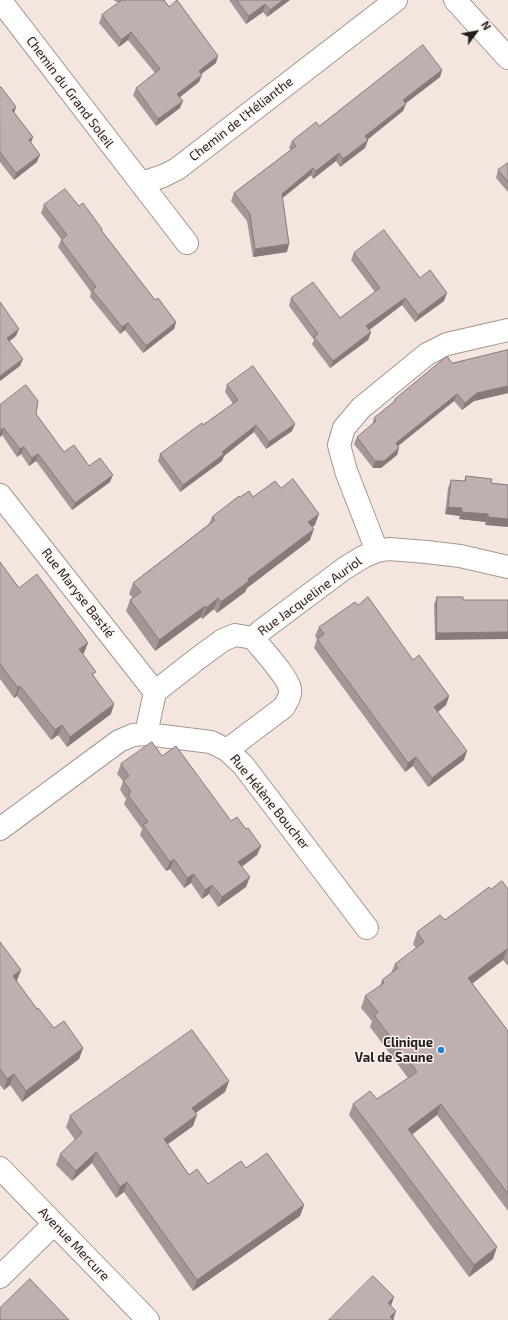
<!DOCTYPE html>
<meta charset="utf-8">
<style>
body{margin:0}
#map{position:relative;width:508px;height:1320px;overflow:hidden;background:#f4e5df;font-family:"Exo 2",sans-serif}
canvas{display:block}
.north{position:absolute;left:456px;top:12px;width:40px;height:40px;-webkit-text-stroke:3px #fdf4f0;paint-order:stroke;rotate:58deg;font-size:11px;font-weight:700;line-height:16px;text-align:center;color:#231d1b}
.north::after{content:'';display:block;margin:auto;width:14px;height:18px;background:#231d1b;clip-path:polygon(50% 0,100% 100%,50% 72%,0 100%)}
</style>
<div id="map">
<canvas width="508" height="1320"></canvas>
<div class="north">N</div>
</div>
<script>
const context = document.querySelector('canvas').getContext('2d');
context.lineJoin = 'round';
function trace(path, color, width, dash) { context.strokeStyle = color; context.lineWidth = width; context.lineCap = dash ? 'butt' : 'round'; context.setLineDash(dash || []); context.stroke(path); }
function fill(path, color) { context.fillStyle = color; context.fill(path, 'evenodd'); }
function label(font, color, halo, rows, align = 'center') {
  context.font = font + ' "Exo 2",sans-serif'; context.lineWidth = 3; context.setLineDash([]); context.textBaseline = 'middle'; context.strokeStyle = halo; context.fillStyle = color; for (const [text, x, y, turn = 0] of rows) {
    context.save(); context.translate(x, y); context.rotate((+turn || 0) * Math.PI / 180); context.textAlign = isNaN(turn) ? turn : align; if (halo) context.strokeText(text, 0, 0); context.fillText(text, 0, 0); context.restore();
  }
}
const street = new Path2D(`
 M 0,0 L 187,243
 M 455,0 L 508,58
 M 142,183 L 163,176 L 177,169 L 396,0
 M 0,495 L 155,692
 M 377,551 L 346,471 L 339,445 L 344,428 L 361,408 L 427,354 L 447,344 L 508,330
 M 253,638 L 262,630 L 345,568 L 363,557 L 377,551 L 389,549 L 427,552 L 460,556 L 508,567
 M 146,734 L 155,692 L 197,659 L 223,640 L 235,635 L 253,638 C 262,649 288,677 290,689 C 291,696 287,701 284,707 L 227,750
 M 0,829 L 119,741 L 133,735 L 146,734 L 211,742 L 227,750 L 243,765 L 367,928
 M 0,1168 L 148,1320
 M 0,1277 L 54,1224`);
trace(street, '#a39690', 24);
trace(street, '#fff', 22);
fill(new Path2D(`
 M 113,0 L 164,0 L 216,63 L 201,74 L 199,82 L 180,97 L 180,108 L 156,126 L 133,95 L 136,88 L 155,73 L 128,40 L 119,47 L 99,23 L 102,15 L 119,3 Z
 M 229,0 L 290,0 L 267,17 L 263,12 L 246,24 Z
 M 442,70 L 440,77 L 406,103 L 403,111 L 367,140 L 368,140 L 365,148 L 340,167 L 336,161 L 313,179 L 311,175 L 282,198 L 287,252 L 253,257 L 247,221 L 231,201 L 234,193 L 291,150 L 289,148 L 292,141 L 319,126 Z
 M 0,87 L 14,113 L 33,137 L 31,143 L 37,162 L 14,180 L 0,162 Z
 M 508,163 L 508,192 L 496,178 L 498,170 Z
 M 44,205 L 79,206 L 102,231 L 155,300 L 176,322 L 174,329 L 143,353 L 125,330 L 120,334 L 90,297 L 91,292 L 58,247 L 61,240 L 61,239 L 41,213 Z
 M 354,253 L 420,278 L 444,301 L 415,322 L 402,305 L 369,330 L 371,332 L 368,340 L 330,368 L 312,344 L 314,340 L 289,306 L 291,298 L 340,318 L 375,292 L 351,260 Z
 M 508,350 L 508,393 L 474,401 L 462,410 L 454,401 L 398,446 L 399,448 L 397,455 L 381,468 L 373,468 L 354,444 L 357,437 L 372,425 L 374,418 L 393,403 L 395,399 L 452,363 Z
 M 227,385 L 295,424 L 292,431 L 266,449 L 254,432 L 224,456 L 222,461 L 180,492 L 158,461 L 160,454 L 203,425 L 233,404 L 225,392 Z
 M 0,405 L 36,414 L 64,452 L 89,466 L 110,482 L 72,510 L 36,461 L 29,466 L 21,454 L 17,457 L 2,435 L 0,437 Z
 M 466,476 L 491,483 L 508,485 L 485,525 L 486,522 L 459,519 L 460,516 L 445,514 L 448,488 L 451,480 L 464,481 Z
 M 281,488 L 315,525 L 312,527 L 310,540 L 247,588 L 245,592 L 217,613 L 214,609 L 202,619 L 201,617 L 155,651 L 126,611 L 130,600 L 133,598 L 129,594 L 133,583 L 209,524 L 212,517 L 240,497 L 253,497 Z
 M 0,562 L 19,588 L 84,653 L 82,654 L 94,676 L 111,714 L 67,747 L 58,735 L 51,740 L 17,696 L 14,698 L 0,679 Z
 M 437,597 L 463,600 L 435,640 L 434,604 Z
 M 358,605 L 449,696 L 446,705 L 438,712 L 464,760 L 428,787 L 413,766 L 405,772 L 314,648 L 317,639 L 315,636 L 319,627 Z
 M 162,756 L 231,821 L 246,829 L 261,846 L 257,855 L 242,867 L 246,887 L 218,907 L 209,894 L 202,899 L 191,883 L 184,888 L 170,869 L 166,871 L 140,835 L 142,829 L 124,804 L 126,799 L 120,790 L 123,781 L 117,774 L 121,764 Z
 M 491,889 L 508,889 L 508,966 L 503,960 L 472,983 L 508,1031 L 508,1211 L 437,1115 L 412,1134 L 493,1259 L 469,1277 L 349,1115 L 353,1104 L 377,1099 L 408,1078 L 370,1027 L 372,1021 L 361,1008 L 365,996 L 380,986 L 382,980 L 391,973 L 395,964 L 416,948 L 413,944 L 417,932 L 445,920 Z
 M 0,942 L 21,970 L 16,981 L 37,1009 L 54,1028 L 83,1048 L 79,1059 L 22,1102 L 10,1085 L 4,1090 L 0,1085 Z
 M 229,1081 L 225,1092 L 196,1113 L 193,1126 L 168,1144 L 189,1175 L 208,1184 L 246,1168 L 304,1205 L 300,1216 L 193,1291 L 124,1192 L 116,1198 L 92,1163 L 72,1181 L 56,1165 L 60,1154 L 75,1140 L 66,1127 L 70,1116 Z`), '#a49697');
fill(new Path2D(`
 M 283,0 L 290,0 L 267,17 L 270,10 Z
 M 265,4 L 263,12 L 246,24 L 249,16 Z
 M 131,32 L 128,40 L 119,47 L 121,40 Z
 M 218,56 L 216,63 L 196,78 L 199,71 Z
 M 442,70 L 440,77 L 401,107 L 403,100 Z
 M 202,75 L 199,82 L 175,101 L 177,94 Z
 M 183,101 L 180,108 L 156,126 L 158,119 Z
 M 406,104 L 403,111 L 362,144 L 365,136 Z
 M 16,107 L 14,114 L 12,110 Z
 M 33,137 L 30,144 L 29,140 Z
 M 368,140 L 365,148 L 340,167 L 343,159 Z
 M 339,153 L 336,161 L 313,179 L 316,171 Z
 M 40,155 L 37,162 L 14,180 L 16,173 Z
 M 313,168 L 311,175 L 279,201 L 282,194 Z
 M 289,244 L 287,252 L 253,257 L 255,249 Z
 M 447,293 L 444,301 L 415,322 L 418,315 Z
 M 405,298 L 402,305 L 364,334 L 366,326 Z
 M 176,322 L 174,329 L 143,353 L 146,346 Z
 M 128,323 L 125,330 L 120,334 L 122,327 Z
 M 19,329 L 16,336 L 5,345 L 7,338 Z
 M 371,332 L 368,340 L 330,368 L 333,361 Z
 M 23,359 L 20,366 L 0,381 L 0,376 Z
 M 508,386 L 508,393 L 474,401 L 462,410 L 465,403 L 477,393 Z
 M 457,394 L 454,401 L 393,450 L 396,443 Z
 M 295,424 L 292,431 L 266,449 L 269,442 Z
 M 256,425 L 254,432 L 224,456 L 222,461 L 180,492 L 183,485 L 222,452 Z
 M 4,428 L 2,435 L 0,437 L 0,433 L 1,430 Z
 M 24,447 L 21,454 L 17,457 L 20,449 Z
 M 399,448 L 397,455 L 381,468 L 373,468 L 375,461 Z
 M 38,454 L 36,461 L 29,466 L 32,458 Z
 M 113,475 L 110,482 L 72,510 L 75,503 Z
 M 448,507 L 462,508 L 460,516 L 445,514 Z
 M 462,512 L 488,514 L 486,522 L 459,519 Z
 M 319,514 L 315,525 L 304,533 L 308,522 Z
 M 488,517 L 508,519 L 508,527 L 485,525 Z
 M 314,529 L 310,540 L 247,588 L 245,592 L 217,613 L 221,602 L 248,579 Z
 M 218,598 L 214,609 L 202,619 L 206,608 Z
 M 205,606 L 201,617 L 155,651 L 159,640 Z
 M 508,632 L 508,639 L 435,640 L 437,633 Z
 M 88,643 L 84,653 L 75,659 L 79,649 Z
 M 20,686 L 17,696 L 14,698 L 18,688 Z
 M 449,696 L 446,705 L 431,717 L 434,707 Z
 M 114,704 L 111,714 L 67,747 L 70,737 Z
 M 62,725 L 58,735 L 51,740 L 55,730 Z
 M 467,751 L 464,760 L 428,787 L 432,778 Z
 M 416,757 L 413,766 L 405,772 L 408,763 Z
 M 261,846 L 257,855 L 235,871 L 238,862 Z
 M 174,859 L 170,869 L 166,871 L 170,862 Z
 M 194,874 L 191,883 L 184,888 L 187,878 Z
 M 250,877 L 246,887 L 218,907 L 222,897 Z
 M 212,885 L 209,894 L 202,899 L 205,890 Z
 M 507,949 L 503,960 L 464,990 L 468,978 Z
 M 21,970 L 17,981 L 9,987 L 13,976 Z
 M 83,1048 L 79,1059 L 22,1102 L 26,1091 Z
 M 14,1074 L 10,1085 L 4,1090 L 7,1079 Z
 M 229,1081 L 225,1092 L 188,1118 L 192,1108 Z
 M 441,1104 L 437,1115 L 404,1141 L 408,1129 Z
 M 197,1115 L 193,1126 L 161,1149 L 164,1139 Z
 M 96,1152 L 92,1163 L 72,1181 L 76,1171 Z
 M 127,1182 L 124,1192 L 116,1198 L 120,1187 Z
 M 304,1205 L 300,1216 L 193,1291 L 197,1280 Z
 M 497,1247 L 493,1259 L 469,1277 L 474,1265 Z
 M 394,1297 L 391,1306 L 388,1303 Z
 M 396,1311 L 393,1320 L 390,1317 Z`), '#867a7b');
const building = new Path2D(`
 M 122,0 L 164,0 L 169,7 L 177,0 L 218,56 L 199,71 L 202,75 L 177,94 L 183,101 L 158,119 L 136,88 L 160,69 L 131,32 L 121,40 L 102,15 Z
 M 237,0 L 283,0 L 270,10 L 265,4 L 249,16 Z
 M 423,45 L 442,70 L 403,100 L 406,104 L 365,136 L 368,140 L 343,159 L 339,153 L 316,171 L 313,168 L 282,194 L 289,244 L 255,249 L 250,214 L 234,193 L 296,146 L 292,141 L 316,122 L 319,126 Z
 M 0,87 L 1,87 L 16,107 L 12,110 L 33,137 L 29,140 L 40,155 L 16,173 L 0,152 Z
 M 508,163 L 508,182 L 498,170 Z
 M 65,189 L 79,206 L 83,203 L 102,229 L 101,230 L 155,300 L 158,298 L 176,322 L 146,346 L 128,323 L 122,327 L 92,290 L 96,287 L 61,240 L 67,235 L 44,205 Z
 M 384,230 L 420,278 L 430,270 L 447,293 L 418,315 L 405,298 L 366,326 L 371,332 L 333,361 L 314,337 L 318,334 L 291,298 L 313,282 L 340,318 L 380,288 L 354,253 Z
 M 0,302 L 19,329 L 7,338 L 23,359 L 0,376 Z
 M 508,350 L 508,386 L 477,393 L 465,403 L 457,394 L 396,443 L 399,448 L 384,461 L 375,461 L 357,437 L 376,421 L 374,418 L 396,400 L 395,399 L 447,356 L 452,363 Z
 M 253,366 L 295,424 L 269,442 L 256,425 L 222,452 L 224,454 L 183,485 L 160,454 L 202,423 L 203,425 L 238,400 L 227,385 Z
 M 26,385 L 38,401 L 36,414 L 64,452 L 74,445 L 89,466 L 100,458 L 113,475 L 75,503 L 38,454 L 32,458 L 24,447 L 20,449 L 4,428 L 1,430 L 0,429 L 0,405 Z
 M 466,476 L 492,479 L 491,483 L 508,485 L 508,519 L 488,517 L 488,514 L 462,512 L 462,508 L 448,507 L 451,480 L 465,481 Z
 M 293,479 L 319,514 L 308,522 L 314,529 L 248,579 L 249,581 L 221,602 L 218,598 L 206,608 L 205,606 L 159,640 L 130,600 L 141,592 L 133,583 L 215,520 L 212,517 L 239,496 L 240,497 L 249,491 L 253,497 L 275,481 L 281,488 Z
 M 0,562 L 19,588 L 37,574 L 88,643 L 79,649 L 96,672 L 92,674 L 114,704 L 70,737 L 62,725 L 55,730 L 20,686 L 18,688 L 0,664 Z
 M 368,597 L 413,660 L 419,655 L 449,696 L 434,707 L 467,751 L 432,778 L 416,757 L 408,763 L 317,639 L 324,634 L 319,627 L 355,602 L 358,605 Z
 M 437,597 L 463,597 L 463,600 L 508,600 L 508,632 L 437,633 Z
 M 152,742 L 162,756 L 176,746 L 231,821 L 237,817 L 246,829 L 248,828 L 261,846 L 238,862 L 250,877 L 222,897 L 212,885 L 205,890 L 194,874 L 187,878 L 174,859 L 170,862 L 143,825 L 148,822 L 128,795 L 131,792 L 123,780 L 129,776 L 121,764 Z
 M 502,881 L 508,889 L 508,949 L 507,949 L 468,978 L 508,1031 L 508,1194 L 441,1104 L 408,1129 L 497,1247 L 474,1265 L 353,1104 L 370,1091 L 377,1099 L 417,1072 L 374,1015 L 378,1012 L 365,996 L 384,983 L 382,980 L 398,968 L 395,964 L 424,942 L 417,932 L 440,915 L 445,920 L 489,887 L 491,889 Z
 M 0,942 L 21,970 L 13,976 L 37,1009 L 38,1008 L 54,1028 L 64,1021 L 83,1048 L 26,1091 L 14,1074 L 7,1079 L 0,1069 Z
 M 192,1030 L 229,1081 L 192,1108 L 197,1115 L 164,1139 L 189,1175 L 197,1169 L 208,1184 L 241,1161 L 246,1168 L 267,1153 L 304,1205 L 197,1280 L 127,1182 L 120,1187 L 96,1152 L 76,1171 L 60,1154 L 82,1133 L 70,1116 Z
 M 373,1276 L 394,1297 L 388,1303 L 396,1311 L 390,1317 L 394,1320 L 329,1320 Z
 M 30,1279 L 69,1320 L 0,1320 L 0,1308 Z`);
fill(building, '#bfafb0');
trace(building, '#867a7b', 1);
for (const [x, y, r, color] of [
 [441,1050,4,"#2083ce"]
]) { const dot = new Path2D(); dot.arc(x, y, r, 0, 2 * Math.PI); context.fillStyle = color; context.fill(dot); trace(dot, '#fdf4f0', 1.5); }
label('13px', '#231d1b', '#fdf4f0', [
 ["Chemin du Grand Soleil",70,92,53],
 ["Chemin de l'Hélianthe",241,119,-38],
 ["Rue Maryse Bastié",78,593,52],
 ["Rue Jacqueline Auriol",310,596,-36],
 ["Rue Hélène Boucher",270,802,51],
 ["Avenue Mercure",74,1244,46]
]);
label('bold 13px', '#231d1b', '#fdf4f0', [
 ["Clinique",433,1043],
 ["Val de Saune",433,1058]
], 'right');
</script>
